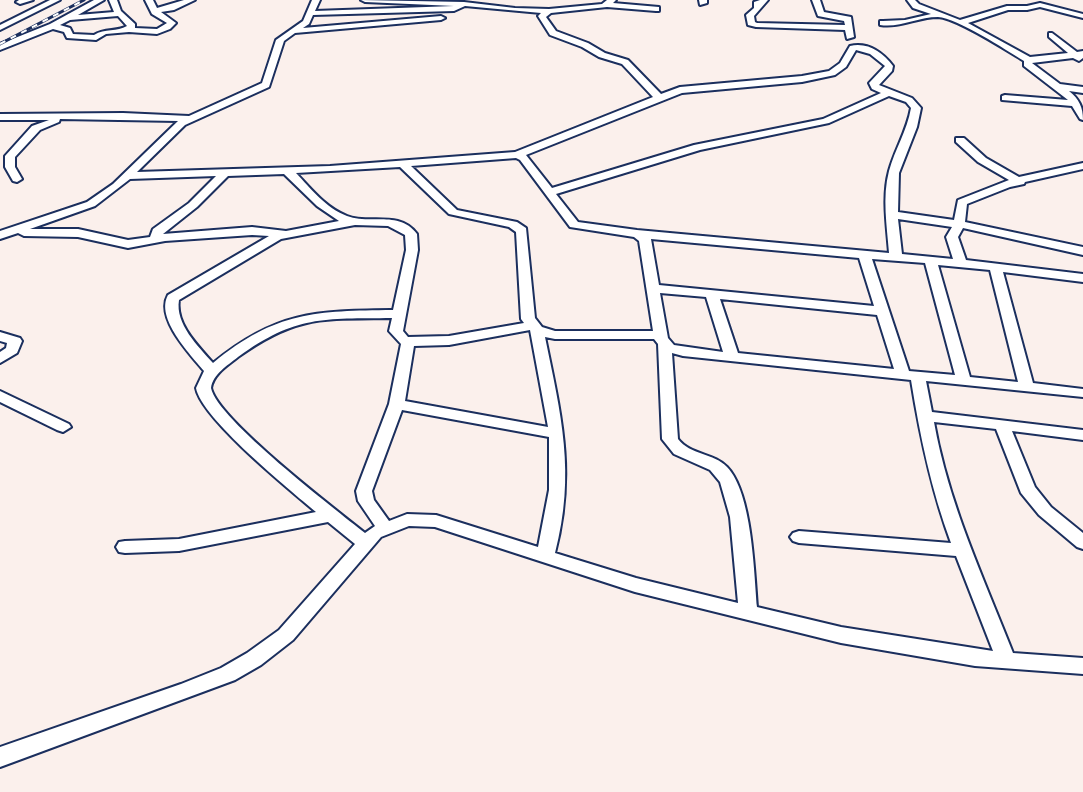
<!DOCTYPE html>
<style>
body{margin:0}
canvas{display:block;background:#fbf0ec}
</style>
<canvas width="1083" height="792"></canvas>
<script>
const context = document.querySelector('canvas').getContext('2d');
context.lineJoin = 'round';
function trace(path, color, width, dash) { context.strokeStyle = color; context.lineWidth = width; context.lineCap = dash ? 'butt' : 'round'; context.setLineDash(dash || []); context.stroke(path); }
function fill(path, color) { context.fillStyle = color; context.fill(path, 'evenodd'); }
const minor = new Path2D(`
 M 19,0 L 33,0 L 20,4 L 16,2 Z
 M 50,0 L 60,0 L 0,30 L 0,25 Z
 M 94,0 L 104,0 L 78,15 L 114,12 L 109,0 L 117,0 L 121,11 L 135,24 L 135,28 L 157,29 L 167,23 L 152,14 L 145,0 L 153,0 L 157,8 L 184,0 L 195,0 L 174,10 L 161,12 L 176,23 L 170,29 L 157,34 L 129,32 L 106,34 L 96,40 L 67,38 L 64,32 L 53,29 L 0,50 L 0,44 L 50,24 ZM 118,16 L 127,26 C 117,32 105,28 94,35 L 73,34 L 70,28 L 60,25 L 70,20 Z
 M 312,0 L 320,0 L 315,11 L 454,6 L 365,2 L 361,0 L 464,2 L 515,8 L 549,9 L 602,4 L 607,0 L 616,0 L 613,3 L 659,7 L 659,11 L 656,11 L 607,7 L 551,13 L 546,17 L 556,31 L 588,43 L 605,53 L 628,60 L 661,94 L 680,87 L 802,76 L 829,71 L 840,63 L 850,46 C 868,42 882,52 893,66 L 892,71 L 879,85 L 912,98 L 921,108 L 917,127 L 899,173 L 898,212 L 954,220 L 958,200 L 1009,180 L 978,162 L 956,142 L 956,138 L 964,138 L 986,158 L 1019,177 L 1083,163 L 1083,169 L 1025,182 L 1024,184 L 1010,187 L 967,204 L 965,222 L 1083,247 L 1083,255 L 963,228 L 958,237 L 966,260 L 1083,274 L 1083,282 L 1003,272 L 1033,383 L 1083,389 L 1083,397 L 926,381 L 932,412 L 1083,430 L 1083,440 L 1012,431 L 1035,487 L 1051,507 L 1083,533 L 1083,549 L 1077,547 L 1039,515 L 1021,493 L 996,429 L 934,422 C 948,502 983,577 1013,653 L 1083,658 L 1083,674 L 975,666 L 841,643 L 635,592 L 435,527 L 409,526 L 381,537 L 293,640 L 261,665 L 235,680 L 0,767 L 0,747 L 181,684 L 221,668 L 247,653 L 279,630 L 355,544 L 328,522 L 179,551 L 125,553 L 119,552 L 116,547 L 119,542 L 125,541 L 179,539 L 316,512 C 290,490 201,418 196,388 L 204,371 C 190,354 155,318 168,295 L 269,236 L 252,235 L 165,241 L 128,248 L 78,237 L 24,236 L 18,233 L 0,239 L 0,231 L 87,202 L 113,184 L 178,121 L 60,119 L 59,122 L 40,130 L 15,157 L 15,167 L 22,179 L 17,182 L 13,181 L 5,167 L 5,156 L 32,126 L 49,120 L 0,120 L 0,114 L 123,113 L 189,116 L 262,83 L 276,40 L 303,21 ZM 465,6 L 541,13 L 538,16 L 550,35 L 582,47 L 599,57 L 622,64 L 653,97 L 515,152 L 330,166 L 137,172 L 185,125 L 269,87 L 284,41 L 295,33 L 441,20 L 445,18 L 441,16 L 303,28 L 309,24 L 313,15 L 454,11 ZM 856,50 L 870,54 L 885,66 L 869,83 L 872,89 L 881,93 L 823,119 L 694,145 L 552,188 L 526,155 L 682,93 L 802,82 L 835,75 L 846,67 ZM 889,96 L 906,102 L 911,108 C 907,131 895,149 889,171 C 882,197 887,226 889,253 L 637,230 L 578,222 L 556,194 L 700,150 L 829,123 ZM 516,158 L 520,160 L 570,227 L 634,237 L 639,241 L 653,331 L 555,331 L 542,327 L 535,318 L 526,228 L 517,222 L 457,210 L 411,166 ZM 400,167 L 449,214 L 509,227 L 516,232 L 521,319 L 524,323 L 449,336 L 408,337 L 403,331 L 418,250 L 417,234 C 399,210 370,225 347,216 C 326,208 311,189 296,173 ZM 284,174 L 317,206 L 339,221 L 286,231 L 252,227 L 163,234 L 197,207 L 228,176 ZM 216,176 L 189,203 L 153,229 L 150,237 L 128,240 L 78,229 L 30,229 L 95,206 L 130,179 ZM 898,219 L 952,227 L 946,237 L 953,259 L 902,254 ZM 355,225 L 388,226 L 405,235 L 406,250 L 393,310 C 316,311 276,311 213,363 C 198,346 175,324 179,300 L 281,239 ZM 651,239 L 859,258 L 874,306 L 659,285 ZM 872,259 L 925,263 L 955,375 L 909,371 ZM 938,265 L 990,270 L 1018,382 L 970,377 ZM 660,293 L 706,297 L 723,352 L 674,345 L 668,338 ZM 720,299 L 877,315 L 894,369 L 738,353 ZM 392,318 L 389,331 L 401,344 L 389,404 L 356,491 L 358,501 L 375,526 L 365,533 C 335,509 217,419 211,388 C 213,374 227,366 238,357 C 296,315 323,319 392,318 ZM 530,330 L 548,427 L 405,401 L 414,346 L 449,345 ZM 545,337 L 555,339 L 654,339 L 658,344 L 662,439 L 674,454 L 710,470 L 720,482 L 730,517 L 738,603 L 636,578 L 555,553 C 576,473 561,415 545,337 ZM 672,353 L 683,356 L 911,380 C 920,436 931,489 951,543 L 799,531 L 793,533 L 790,537 L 793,541 L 799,543 L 956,556 L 993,651 L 841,627 L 757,607 C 754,571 752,493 727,467 C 714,453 690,455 678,439 ZM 402,410 L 549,437 L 549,490 L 538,547 L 436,515 L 407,514 L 389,521 L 374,500 L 372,491 Z
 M 699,0 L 707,0 L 707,3 L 700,5 Z
 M 760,0 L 768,0 L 754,16 L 755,22 L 757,23 L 845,25 L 844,21 L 818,16 L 812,0 L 820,0 L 824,12 L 851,17 L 854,37 L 847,39 L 845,30 L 756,27 L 748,25 L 746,15 L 754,8 L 754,2 Z
 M 907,0 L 915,0 L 919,4 L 960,20 L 1007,6 L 1027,6 L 1040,3 L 1083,14 L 1083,18 L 1040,7 L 1027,10 L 1008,10 L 968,23 L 1030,57 L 1068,53 L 1049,37 L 1049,33 L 1052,33 L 1077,52 L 1083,51 L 1083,58 L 1079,61 L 1073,58 L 1032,63 L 1060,84 L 1083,87 L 1083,93 L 1069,91 C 1079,99 1083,107 1083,120 L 1080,119 L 1072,106 L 1002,100 L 1002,96 L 1005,95 L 1068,100 L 1024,66 L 1024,61 C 1006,50 957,18 938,17 C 918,17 900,28 880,25 L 880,21 L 883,21 L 905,20 L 931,14 L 913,8 Z
 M 0,332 L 20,338 L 22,341 L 17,353 L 0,363 L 0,352 L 6,348 L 7,343 L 0,341 Z
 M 0,391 L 69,424 L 71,427 L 63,432 L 57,430 L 0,402 Z`);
trace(minor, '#1b2f5e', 4);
fill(minor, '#fff');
const rail = new Path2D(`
 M 0,44 L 84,0`);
trace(rail, '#1b2f5e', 3);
trace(rail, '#fff', 2, [6]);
</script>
